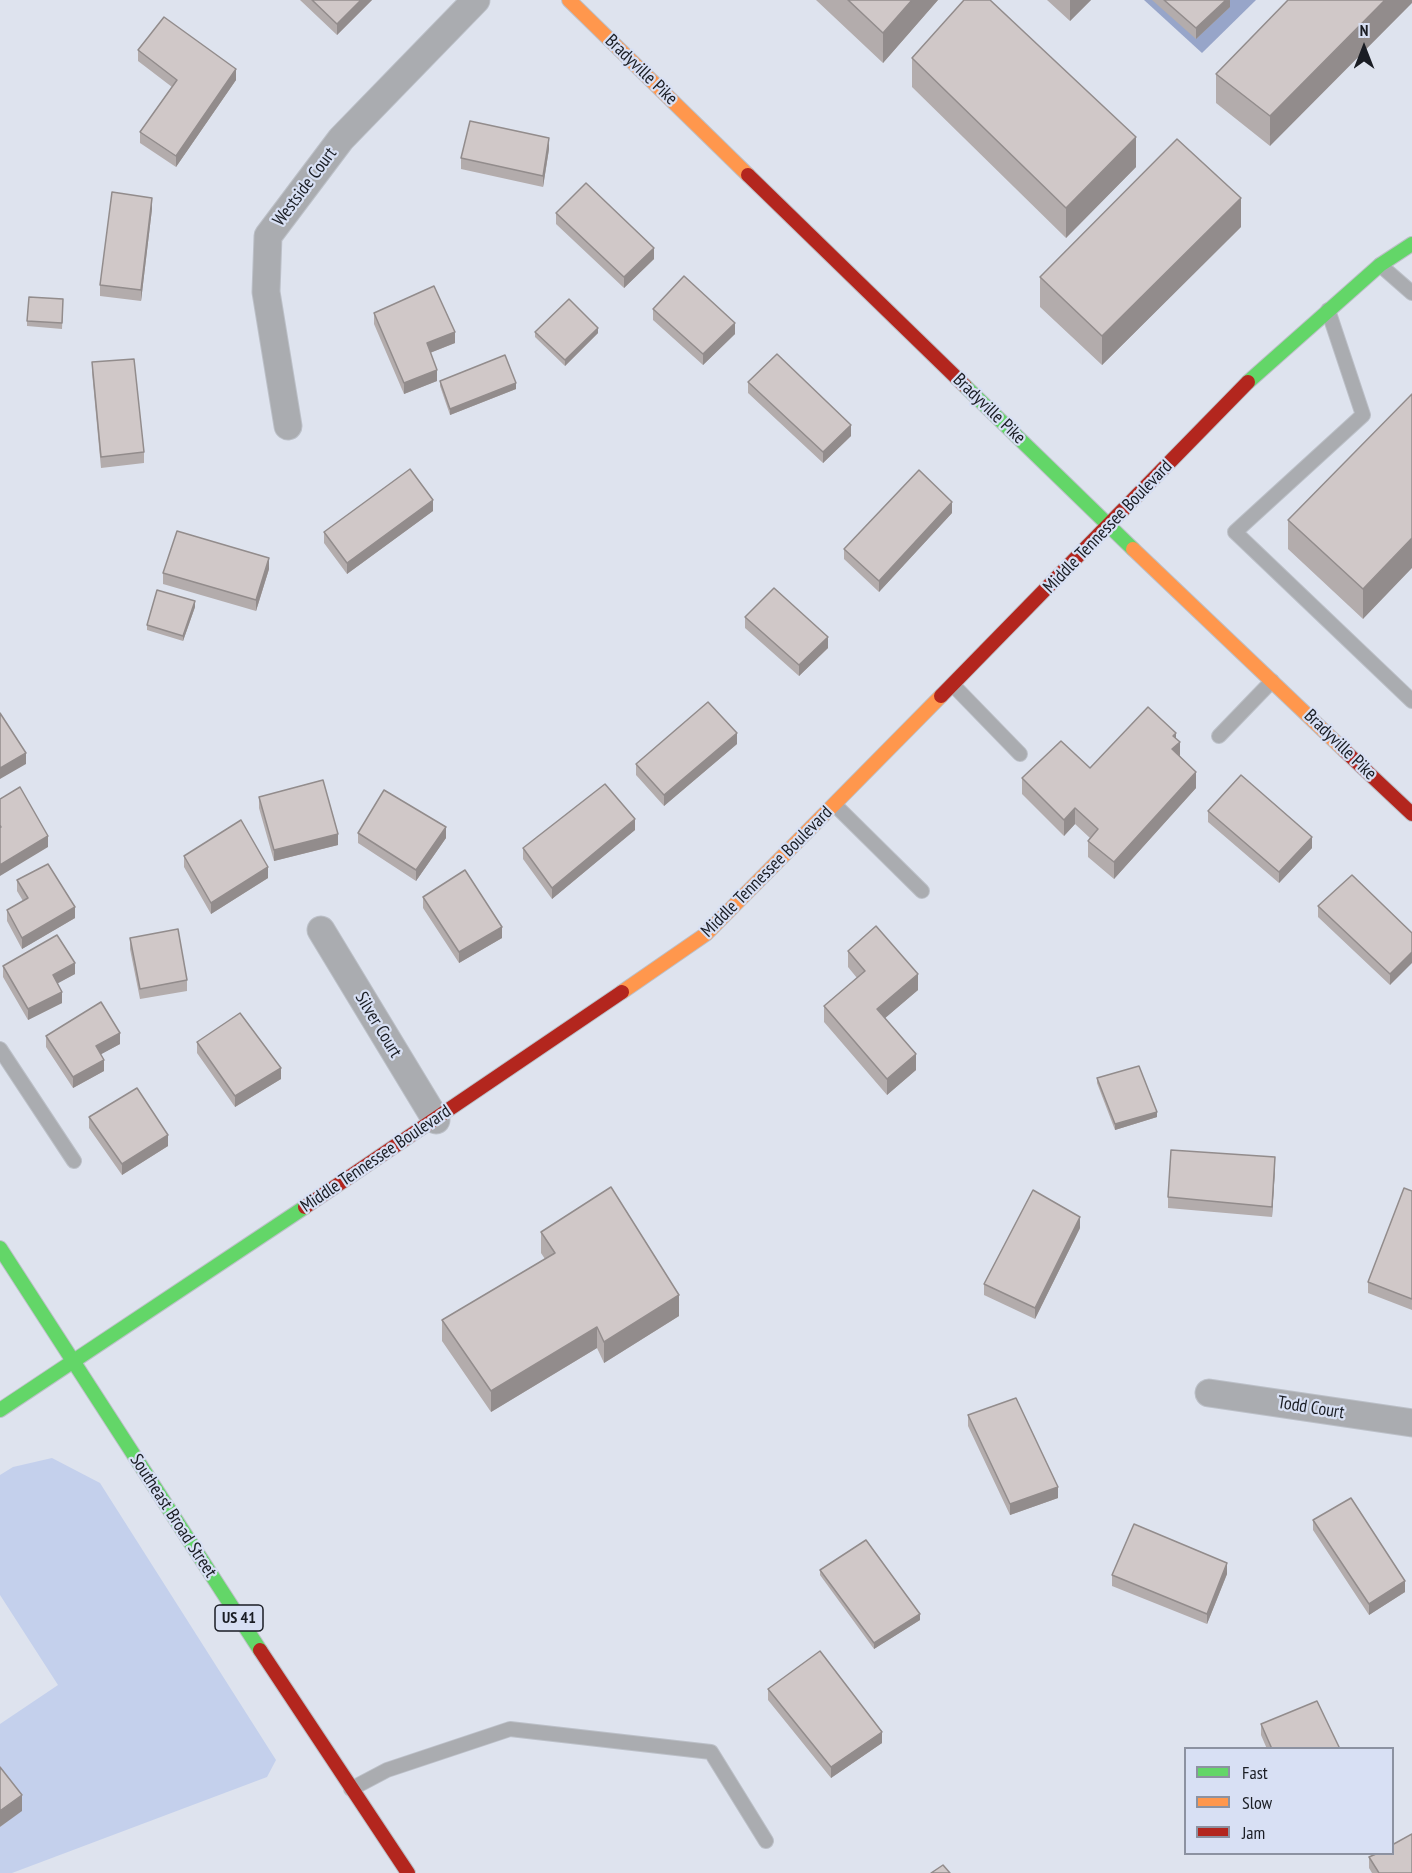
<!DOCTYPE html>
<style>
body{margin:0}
#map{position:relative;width:1412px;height:1873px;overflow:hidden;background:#dee3ee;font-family:"PT Sans Narrow",sans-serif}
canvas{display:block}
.legend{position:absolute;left:1184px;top:1747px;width:210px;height:108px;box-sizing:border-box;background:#d8e0f4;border:2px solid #8c92a1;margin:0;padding:8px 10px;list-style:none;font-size:18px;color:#1a1d24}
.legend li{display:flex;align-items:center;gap:12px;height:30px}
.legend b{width:30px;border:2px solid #8c92a1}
.north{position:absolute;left:1334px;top:18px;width:60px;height:60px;-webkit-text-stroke:4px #d8e0f4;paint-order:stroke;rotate:0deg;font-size:16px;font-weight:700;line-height:24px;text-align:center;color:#1a1d24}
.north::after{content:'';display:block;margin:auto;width:21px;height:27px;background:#1a1d24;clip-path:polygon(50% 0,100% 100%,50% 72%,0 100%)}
</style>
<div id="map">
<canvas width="1412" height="1873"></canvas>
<ul class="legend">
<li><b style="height:8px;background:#63d668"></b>Fast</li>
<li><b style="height:8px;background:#ff974d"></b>Slow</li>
<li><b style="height:8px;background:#b3261e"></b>Jam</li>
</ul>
<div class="north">N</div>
</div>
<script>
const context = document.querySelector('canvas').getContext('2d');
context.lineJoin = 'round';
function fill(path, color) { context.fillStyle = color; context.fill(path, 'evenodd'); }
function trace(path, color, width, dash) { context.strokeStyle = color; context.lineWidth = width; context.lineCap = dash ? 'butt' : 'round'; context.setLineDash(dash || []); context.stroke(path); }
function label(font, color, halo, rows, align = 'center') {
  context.font = font + ' "PT Sans Narrow",sans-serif'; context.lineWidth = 4.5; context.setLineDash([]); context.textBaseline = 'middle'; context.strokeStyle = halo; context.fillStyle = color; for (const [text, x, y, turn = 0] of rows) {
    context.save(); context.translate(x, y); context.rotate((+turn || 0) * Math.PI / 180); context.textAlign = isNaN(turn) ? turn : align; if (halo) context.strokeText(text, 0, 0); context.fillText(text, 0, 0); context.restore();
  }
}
fill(new Path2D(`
 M 52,1458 L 100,1483 L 276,1760 L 267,1777 L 12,1873 L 0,1873 L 0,1827 L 21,1811 L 0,1781 L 0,1724 L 58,1685 L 0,1595 L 0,1475 L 13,1467 Z`), '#c4d0ec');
fill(new Path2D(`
 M 1144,0 L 1256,0 L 1202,53 Z`), '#97a5c9');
const lane = new Path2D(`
 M 1380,265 L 1412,293
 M 1328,310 L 1363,415 L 1235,532 L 1412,701
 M 953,685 L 1020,754
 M 1219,736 L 1272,681
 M 835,805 L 922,891
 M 0,1049 L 74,1161
 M 351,1789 L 387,1770 L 510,1729 L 711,1752 L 766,1841`);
const street = new Path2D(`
 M 288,426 L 266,292 L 268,236 L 341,139 L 476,0
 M 321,930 L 436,1120
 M 1209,1393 L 1412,1423`);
const fast = new Path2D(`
 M 1248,382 L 1380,265 L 1412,244
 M 965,386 L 1133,549
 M 0,1248 L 260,1650
 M 0,1410 L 305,1207`);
const slow = new Path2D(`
 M 569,0 L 748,175
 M 1133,549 L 1345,751
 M 622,992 L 706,934 L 941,696`);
const jam = new Path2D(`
 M 748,175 L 965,386
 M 941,696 L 1248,382
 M 1345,751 L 1412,814
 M 305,1207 L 622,992
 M 260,1650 L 408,1873`);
trace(lane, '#bcc0c8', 16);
trace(street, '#bcc0c8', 29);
trace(fast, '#bcc0c8', 16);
trace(slow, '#bcc0c8', 16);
trace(jam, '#bcc0c8', 16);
trace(lane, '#aaacb0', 14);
trace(street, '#aaacb0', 27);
trace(fast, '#63d668', 14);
trace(slow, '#ff974d', 14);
trace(jam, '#b3261e', 14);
fill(new Path2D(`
 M 300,0 L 372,0 L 337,35 Z
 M 816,0 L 938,0 L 883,63 Z
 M 1047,0 L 1091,0 L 1070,21 Z
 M 1152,0 L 1230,0 L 1230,7 L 1196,39 Z
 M 1288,0 L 1270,146 L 1216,103 L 1216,74 Z
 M 138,50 L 236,80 L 176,167 L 140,143 L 140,132 L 172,87 L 138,61 Z
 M 912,58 L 1136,167 L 1066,238 L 912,87 Z
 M 549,149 L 543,187 L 461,169 L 461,158 Z
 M 152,209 L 141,301 L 100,296 L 100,285 Z
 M 556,213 L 654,259 L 624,288 L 556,224 Z
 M 1241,227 L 1102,365 L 1040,307 L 1040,277 Z
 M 63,304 L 62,329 L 27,326 L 27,321 Z
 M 653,309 L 735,334 L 703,365 L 653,320 Z
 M 374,313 L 455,343 L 430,353 L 437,381 L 404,394 L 374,324 Z
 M 535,332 L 598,333 L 565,366 L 535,337 Z
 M 92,362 L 144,452 L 144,463 L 101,468 L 92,372 Z
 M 440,381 L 516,389 L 450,415 L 440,386 Z
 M 748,382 L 851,436 L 823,463 L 748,393 Z
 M 1412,394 L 1363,619 L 1288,549 L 1288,520 Z
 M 433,511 L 347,574 L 324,543 L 324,532 Z
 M 952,513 L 879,592 L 844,559 L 844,549 Z
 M 269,569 L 256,611 L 163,584 L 163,573 Z
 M 195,607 L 183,641 L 147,630 L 147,625 Z
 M 745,617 L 828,648 L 799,676 L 745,628 Z
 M 1176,738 L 1180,756 L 1196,788 L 1114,879 L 1088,857 L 1088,841 L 1090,838 L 1075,824 L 1064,836 L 1022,794 L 1022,778 L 1090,768 Z
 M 737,744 L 664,806 L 636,775 L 636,764 Z
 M 259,797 L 338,845 L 274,861 L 259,808 Z
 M 1208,811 L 1312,848 L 1279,883 L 1208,822 Z
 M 635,830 L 552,899 L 523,859 L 523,848 Z
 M 358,833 L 446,838 L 416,881 L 358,843 Z
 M 184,856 L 268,878 L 211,914 L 184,867 Z
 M 17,880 L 75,918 L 22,949 L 7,921 L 7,910 L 23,901 L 17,891 Z
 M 423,897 L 502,938 L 459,963 L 423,908 Z
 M 1318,906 L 1412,933 L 1390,985 L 1318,917 Z
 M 130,938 L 187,980 L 187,991 L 140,999 L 130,949 Z
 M 848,951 L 918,990 L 885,1018 L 916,1070 L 887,1095 L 824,1022 L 824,1006 L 857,978 L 848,967 Z
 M 3,966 L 75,974 L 57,983 L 62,1003 L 28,1020 L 3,977 Z
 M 46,1036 L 120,1044 L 101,1054 L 104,1071 L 73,1088 L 46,1047 Z
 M 197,1042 L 281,1079 L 235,1107 L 197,1053 Z
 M 1097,1078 L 1157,1117 L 1115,1130 L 1097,1083 Z
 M 89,1117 L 168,1146 L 122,1175 L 89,1128 Z
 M 1275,1168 L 1272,1217 L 1168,1208 L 1168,1197 Z
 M 1412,1191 L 1412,1310 L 1368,1293 L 1368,1282 Z
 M 1080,1228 L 1035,1319 L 984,1295 L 984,1284 Z
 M 541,1232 L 679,1316 L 604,1363 L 597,1348 L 491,1412 L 442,1341 L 442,1320 L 545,1259 L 541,1253 Z
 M 968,1415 L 1058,1498 L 1010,1515 L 968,1426 Z
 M 1313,1520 L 1405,1592 L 1369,1615 L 1313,1530 Z
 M 820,1570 L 920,1620 L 874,1649 L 820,1575 Z
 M 1227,1574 L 1207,1624 L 1112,1586 L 1112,1575 Z
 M 768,1689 L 882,1743 L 831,1778 L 768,1700 Z
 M 1261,1724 L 1340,1749 L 1267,1749 L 1261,1735 Z
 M 1369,1857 L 1412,1873 L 1372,1873 L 1369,1868 Z`), '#b3acac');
fill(new Path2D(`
 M 361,0 L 372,0 L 337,35 L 337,24 Z
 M 912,0 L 938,0 L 883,63 L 883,33 Z
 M 1070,0 L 1091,0 L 1070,21 Z
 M 1226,0 L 1230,0 L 1230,7 L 1196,39 L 1196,28 Z
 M 1385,0 L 1412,0 L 1412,3 L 1270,146 L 1270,116 Z
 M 236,69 L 236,80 L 176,167 L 176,156 Z
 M 1136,137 L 1136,167 L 1066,238 L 1066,208 Z
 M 549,138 L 549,149 L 543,187 L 543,176 Z
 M 152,198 L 152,209 L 141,301 L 141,290 Z
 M 1241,198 L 1241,227 L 1102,365 L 1102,336 Z
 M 654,248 L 654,259 L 624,288 L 624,277 Z
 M 735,323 L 735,334 L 703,365 L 703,354 Z
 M 598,328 L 598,333 L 565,366 L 565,360 Z
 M 455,332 L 455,343 L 427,354 L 427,343 Z
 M 437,370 L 437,381 L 404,394 L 404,383 Z
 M 516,383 L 516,389 L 450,415 L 450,409 Z
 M 851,425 L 851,436 L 823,463 L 823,452 Z
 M 433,500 L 433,511 L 347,574 L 347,563 Z
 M 952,502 L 952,513 L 879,592 L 879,581 Z
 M 1412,538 L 1412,568 L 1363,619 L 1363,589 Z
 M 269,558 L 269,569 L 256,611 L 256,600 Z
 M 195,601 L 195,607 L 183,641 L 183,636 Z
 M 828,637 L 828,648 L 799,676 L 799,665 Z
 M 737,733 L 737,744 L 664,806 L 664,795 Z
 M 1176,733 L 1176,745 L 1180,742 L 1180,758 L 1172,765 L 1173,736 Z
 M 26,753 L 26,764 L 0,779 L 0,768 Z
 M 1196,772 L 1196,788 L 1114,879 L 1114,862 Z
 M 1075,808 L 1075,824 L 1064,836 L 1064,820 Z
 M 635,819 L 635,830 L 552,899 L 552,888 Z
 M 446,827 L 446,838 L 416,881 L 416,870 Z
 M 338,834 L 338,845 L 274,861 L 274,850 Z
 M 48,836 L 48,847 L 0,876 L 0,865 Z
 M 1312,837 L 1312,848 L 1279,883 L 1279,872 Z
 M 268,867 L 268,878 L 211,914 L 211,903 Z
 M 75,907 L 75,918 L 22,949 L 22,938 Z
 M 502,927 L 502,938 L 459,963 L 459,952 Z
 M 1412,952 L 1412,963 L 1390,985 L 1390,974 Z
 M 75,963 L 75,974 L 53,986 L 53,975 Z
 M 918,974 L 918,990 L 877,1025 L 877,1009 Z
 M 62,992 L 62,1003 L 28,1020 L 28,1009 Z
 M 120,1033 L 120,1044 L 96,1057 L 96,1046 Z
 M 916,1054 L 916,1070 L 887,1095 L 887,1079 Z
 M 104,1060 L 104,1071 L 73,1088 L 73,1077 Z
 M 281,1068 L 281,1079 L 235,1107 L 235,1096 Z
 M 1157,1112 L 1157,1117 L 1115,1130 L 1115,1124 Z
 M 168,1135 L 168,1146 L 122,1175 L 122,1164 Z
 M 1275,1157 L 1275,1168 L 1272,1217 L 1272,1207 Z
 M 1080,1217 L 1080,1228 L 1035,1319 L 1035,1308 Z
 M 679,1295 L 679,1316 L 604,1363 L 604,1342 Z
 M 597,1327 L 597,1348 L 491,1412 L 491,1391 Z
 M 1058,1487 L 1058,1498 L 1010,1515 L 1010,1504 Z
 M 1227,1563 L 1227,1574 L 1207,1624 L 1207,1614 Z
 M 1405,1581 L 1405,1592 L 1369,1615 L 1369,1604 Z
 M 920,1614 L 920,1620 L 874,1649 L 874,1643 Z
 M 882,1732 L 882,1743 L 831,1778 L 831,1767 Z
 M 22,1795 L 22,1811 L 0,1827 L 0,1811 Z`), '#928c8c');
const building = new Path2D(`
 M 312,0 L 361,0 L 337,24 Z
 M 848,0 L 912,0 L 883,33 Z
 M 964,0 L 990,0 L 1136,137 L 1066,208 L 912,58 Z
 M 1164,0 L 1226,0 L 1196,28 Z
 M 1288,0 L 1385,0 L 1270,116 L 1216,74 Z
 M 164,17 L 236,69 L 176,156 L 140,132 L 177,80 L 138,50 Z
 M 470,121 L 549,138 L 543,176 L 461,158 Z
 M 1177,139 L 1241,198 L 1102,336 L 1040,277 Z
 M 586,183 L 654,248 L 624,277 L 556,213 Z
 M 112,192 L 152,198 L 141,290 L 100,285 Z
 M 684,276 L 735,323 L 703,354 L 653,309 Z
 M 434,286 L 455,332 L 427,343 L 437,370 L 404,383 L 374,313 Z
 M 29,297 L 63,299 L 62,323 L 27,321 Z
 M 569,299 L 598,328 L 565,360 L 535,332 Z
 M 777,354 L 851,425 L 823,452 L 748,382 Z
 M 505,355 L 516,383 L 450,409 L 440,381 Z
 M 134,359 L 144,452 L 101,457 L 92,362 Z
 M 1412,394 L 1412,538 L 1363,589 L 1288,520 Z
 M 410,469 L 433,500 L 347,563 L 324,532 Z
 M 919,470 L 952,502 L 879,581 L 844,549 Z
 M 177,531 L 269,558 L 256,600 L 163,573 Z
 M 774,588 L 828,637 L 799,665 L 745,617 Z
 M 157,590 L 195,601 L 183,636 L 147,625 Z
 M 708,702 L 737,733 L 664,795 L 636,764 Z
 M 1148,707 L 1176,733 L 1173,736 L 1180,742 L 1172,749 L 1196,772 L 1114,862 L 1088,841 L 1098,829 L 1075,808 L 1064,820 L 1022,778 L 1061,741 L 1090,768 Z
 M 0,713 L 26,753 L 0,768 Z
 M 1241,775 L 1312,837 L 1279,872 L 1208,811 Z
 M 323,780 L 338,834 L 274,850 L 259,797 Z
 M 605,784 L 635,819 L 552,888 L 523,848 Z
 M 20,787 L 48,836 L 0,865 L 0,828 L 1,827 L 0,825 L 0,799 Z
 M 384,790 L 446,827 L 416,870 L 358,833 Z
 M 241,820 L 268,867 L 211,903 L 184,856 Z
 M 48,864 L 75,907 L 22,938 L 7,910 L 28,898 L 17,880 Z
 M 465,870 L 502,927 L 459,952 L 423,897 Z
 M 1352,875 L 1412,933 L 1412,952 L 1390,974 L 1318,906 Z
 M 876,926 L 918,974 L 877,1009 L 916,1054 L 887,1079 L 824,1006 L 865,971 L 848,951 Z
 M 178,929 L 187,980 L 140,989 L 130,938 Z
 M 57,935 L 75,963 L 53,975 L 62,992 L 28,1009 L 3,966 Z
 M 101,1002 L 120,1033 L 96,1046 L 104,1060 L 73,1077 L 46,1036 Z
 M 240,1013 L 281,1068 L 235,1096 L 197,1042 Z
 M 1139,1066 L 1157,1112 L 1115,1124 L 1097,1078 Z
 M 137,1088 L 168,1135 L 122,1164 L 89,1117 Z
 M 1171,1150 L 1275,1157 L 1272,1207 L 1168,1197 Z
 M 611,1187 L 679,1295 L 604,1342 L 597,1327 L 491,1391 L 442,1320 L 555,1253 L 541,1232 Z
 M 1404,1188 L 1412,1191 L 1412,1299 L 1368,1282 Z
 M 1033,1190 L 1080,1217 L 1035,1308 L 984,1284 Z
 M 1016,1398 L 1058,1487 L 1010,1504 L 968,1415 Z
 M 1351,1498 L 1405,1581 L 1369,1604 L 1313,1520 Z
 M 1134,1524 L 1227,1563 L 1207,1614 L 1112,1575 Z
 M 866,1540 L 920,1614 L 874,1643 L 820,1570 Z
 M 820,1651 L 882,1732 L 831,1767 L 768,1689 Z
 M 1317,1701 L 1340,1749 L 1272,1749 L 1261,1724 Z
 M 0,1767 L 22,1795 L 0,1811 Z
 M 1412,1834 L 1412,1873 L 1379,1873 L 1369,1857 L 1376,1854 L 1392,1854 L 1392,1845 Z
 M 943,1865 L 950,1873 L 931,1873 Z`);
fill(building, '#d0c8c8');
trace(building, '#928c8c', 1.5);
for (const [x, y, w] of [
 [239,1618,48]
]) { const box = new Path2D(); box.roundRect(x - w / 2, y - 13, w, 26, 4.5); context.fillStyle = '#d8e0f4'; context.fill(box); trace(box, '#1a1d24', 1.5); }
label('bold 16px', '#1a1d24', null, [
 ["US 41",239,1618]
]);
label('18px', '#1a1d24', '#d8e0f4', [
 ["Bradyville Pike",641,70,44],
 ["Westside Court",305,187,-53],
 ["Bradyville Pike",989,409,44],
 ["Middle Tennessee Boulevard",1108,527,-46],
 ["Bradyville Pike",1340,745,44],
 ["Middle Tennessee Boulevard",767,872,-45],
 ["Silver Court",378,1025,59],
 ["Middle Tennessee Boulevard",376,1159,-34],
 ["Todd Court",1311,1408,9],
 ["Southeast Broad Street",173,1516,57]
]);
</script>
